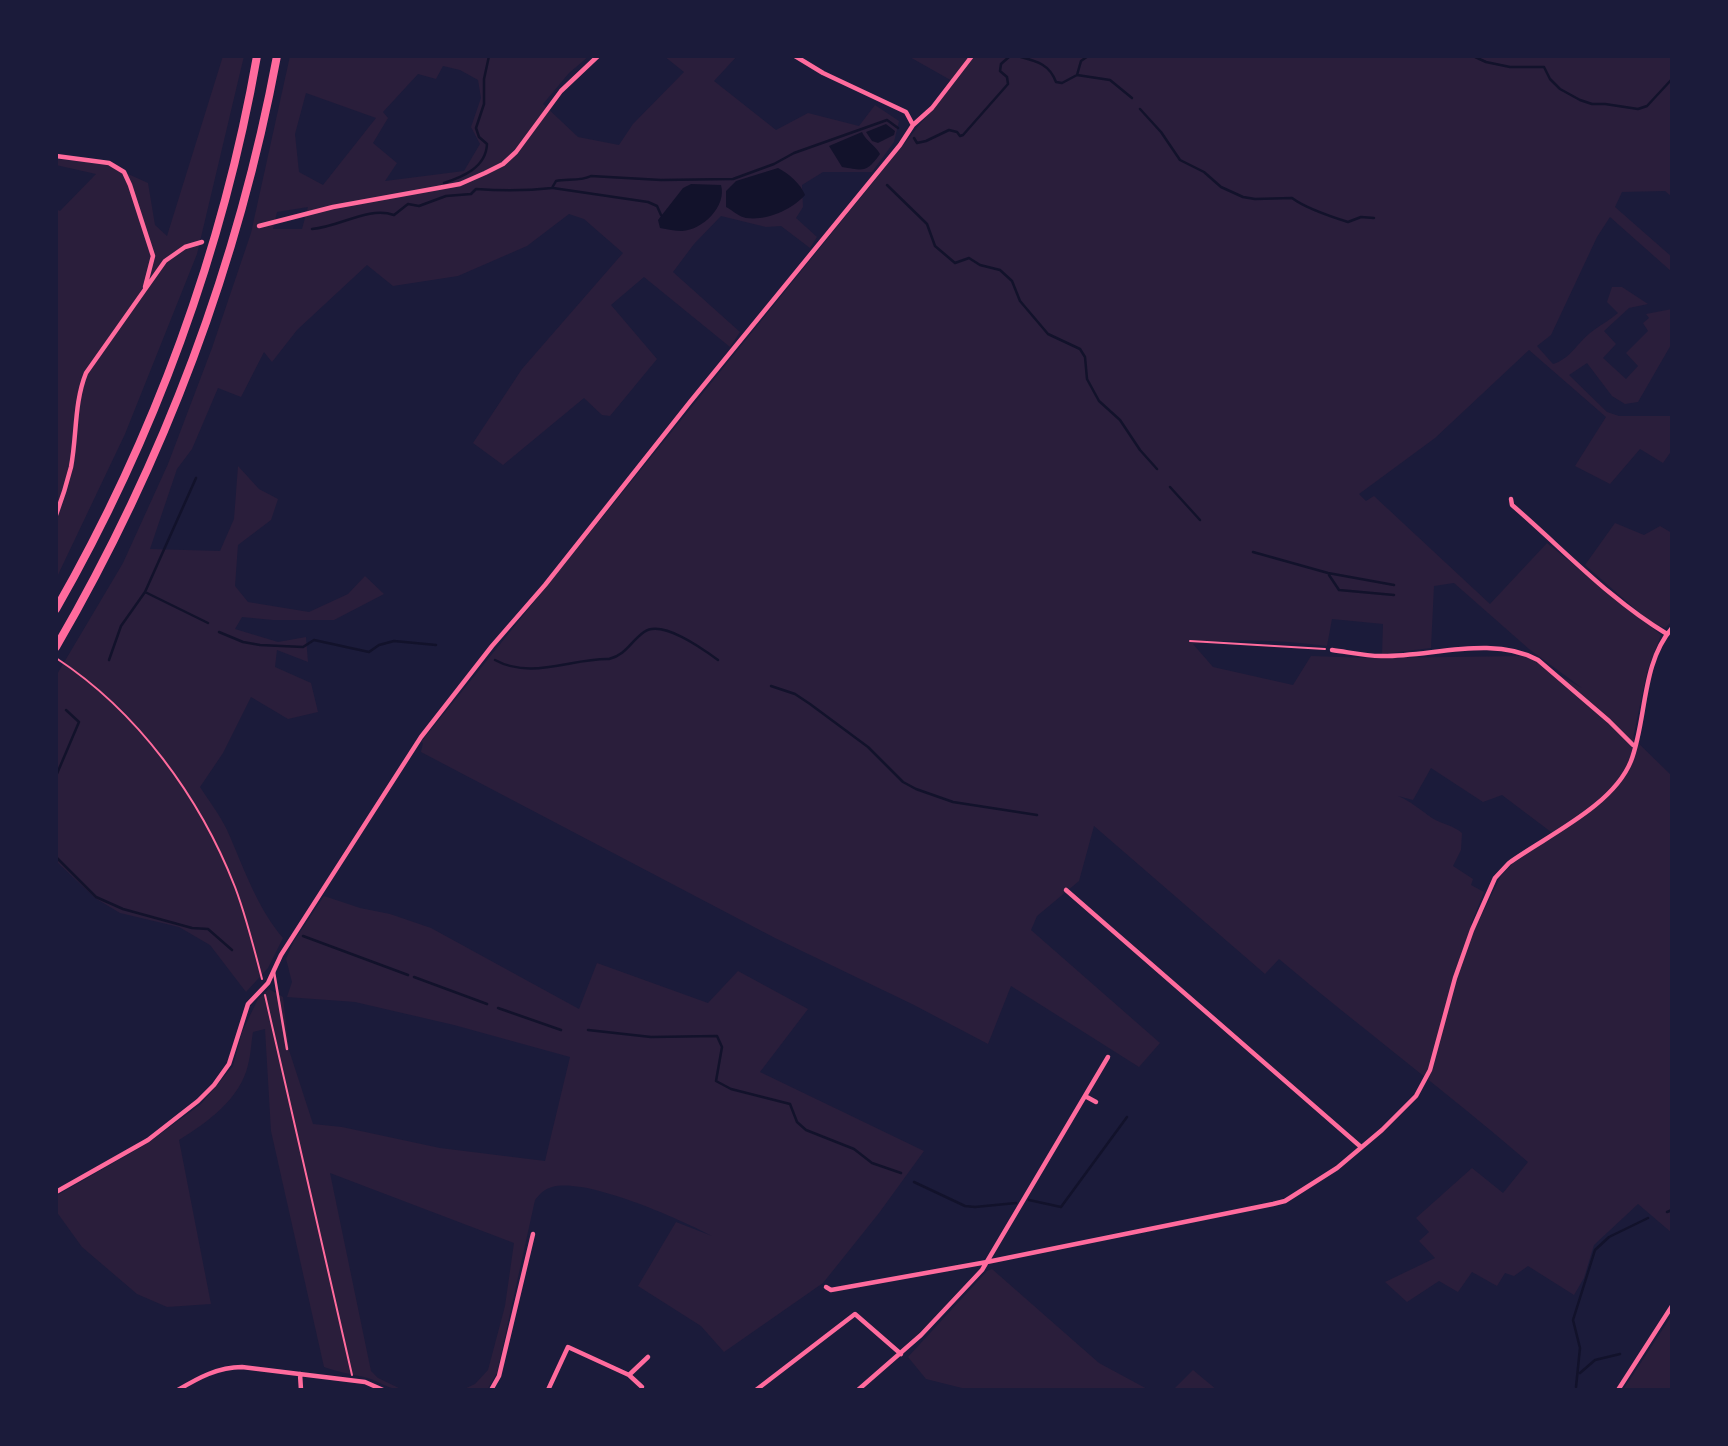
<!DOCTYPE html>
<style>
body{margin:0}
#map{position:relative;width:1728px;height:1446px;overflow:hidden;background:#1b1b3a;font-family:"Noto Serif",serif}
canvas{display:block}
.frame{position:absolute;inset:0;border:58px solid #1b1b3a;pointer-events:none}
</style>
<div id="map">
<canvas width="1728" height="1446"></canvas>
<div class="frame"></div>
</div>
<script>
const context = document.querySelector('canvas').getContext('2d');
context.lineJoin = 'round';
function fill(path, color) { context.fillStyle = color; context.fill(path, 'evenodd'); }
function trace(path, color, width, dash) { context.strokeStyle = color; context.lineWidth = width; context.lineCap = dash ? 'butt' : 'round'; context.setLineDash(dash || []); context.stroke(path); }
fill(new Path2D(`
 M 223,56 L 244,56 L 197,254 L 125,434 L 56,579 L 56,209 L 60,211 L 96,174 L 56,165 L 56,159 L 106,164 L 148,183 L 155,225 L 167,236 Z
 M 290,56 L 589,56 L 569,73 L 543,104 L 578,137 L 619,145 L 633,124 L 684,72 L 664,56 L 737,56 L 714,81 L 776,130 L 808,113 L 859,126 L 875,105 L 899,121 L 894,142 L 872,172 L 823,172 L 802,185 L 803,207 L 796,218 L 817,237 L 810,248 L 781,226 L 766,227 L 721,216 L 694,244 L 673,272 L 740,332 L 730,347 L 644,277 L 611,305 L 657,359 L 610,416 L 602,415 L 584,398 L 503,465 L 473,443 L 522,369 L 623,253 L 584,219 L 569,214 L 527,246 L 458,276 L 393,286 L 367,265 L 297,330 L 272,362 L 264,352 L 241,397 L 218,388 L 192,449 L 177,469 L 150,549 L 220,551 L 234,519 L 238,466 L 259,489 L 278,499 L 271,520 L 238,545 L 235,586 L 248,602 L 309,612 L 348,594 L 365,576 L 384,594 L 334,620 L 273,620 L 242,617 L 235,629 L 278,642 L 306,637 L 308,662 L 277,650 L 275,667 L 311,683 L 318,712 L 288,719 L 251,697 L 223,753 L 200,787 C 209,801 220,815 227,830 C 244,868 256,906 283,938 L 268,968 L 246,992 L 210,945 L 179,927 L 120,913 L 95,898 L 56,861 L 56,676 L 123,563 L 168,464 L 212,348 L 251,233 ZM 443,66 L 460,70 L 478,80 L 481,98 L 471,127 L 480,144 L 464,171 L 385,181 L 397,163 L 373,143 L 388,118 L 383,112 L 418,74 L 436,79 ZM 306,93 L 376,118 L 323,185 L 299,172 L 295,134 ZM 308,207 L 302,229 L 273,229 L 277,212 Z
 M 908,56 L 1672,56 L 1672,197 L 1665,191 L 1622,192 L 1615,207 L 1672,257 L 1672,272 L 1610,217 L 1597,237 L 1551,335 L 1537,346 L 1553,364 C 1571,359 1579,340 1594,330 C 1602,324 1610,320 1618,313 L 1607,302 L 1612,287 L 1622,287 L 1648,304 L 1629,308 L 1604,331 L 1616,344 L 1603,358 L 1626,379 L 1638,366 L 1626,353 L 1648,331 L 1643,323 L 1649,318 L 1646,314 L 1672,309 L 1672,343 L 1638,402 L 1625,404 L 1612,396 L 1587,363 L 1569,375 L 1607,412 L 1619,416 L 1672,416 L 1672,450 L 1663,463 L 1640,449 L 1610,484 L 1575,466 L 1606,417 L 1529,350 L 1435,438 L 1359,494 L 1366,501 L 1374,496 L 1490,604 L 1547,543 L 1661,635 L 1647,672 L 1633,738 L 1672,776 L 1672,1233 L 1638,1204 L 1594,1245 L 1584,1278 L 1574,1295 L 1528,1266 L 1514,1276 L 1505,1273 L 1497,1286 L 1472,1272 L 1458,1292 L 1439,1281 L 1407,1302 L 1385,1282 L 1435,1258 L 1419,1241 L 1429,1232 L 1416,1218 L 1472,1168 L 1503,1193 L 1528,1162 C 1447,1092 1361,1028 1279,959 L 1265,974 L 1094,826 L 1079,881 L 1037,916 L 1031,930 L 1160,1043 L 1139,1067 L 1011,986 L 988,1044 L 914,1005 L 775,938 L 421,752 L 423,743 L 421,742 L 954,82 ZM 1454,583 L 1529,649 L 1582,688 L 1526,656 L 1369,658 L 1311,656 L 1293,685 L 1213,667 L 1193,644 C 1236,638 1283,640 1327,646 L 1332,619 L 1383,624 L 1382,654 L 1431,648 L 1434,586 ZM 1431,768 L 1483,802 L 1502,795 L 1555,835 L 1512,864 L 1501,876 L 1475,928 L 1471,924 L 1484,892 L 1471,885 L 1473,879 L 1453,866 L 1461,850 L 1462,833 C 1453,825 1441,824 1432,818 C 1419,809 1412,802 1398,796 L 1413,800 Z
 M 1615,523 L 1644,535 L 1660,526 L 1672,533 L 1672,621 L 1665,628 L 1650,622 L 1585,565 Z
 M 324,896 L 360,908 L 390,914 L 431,928 L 579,1009 L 597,963 L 708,1003 L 738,971 L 808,1009 L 760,1072 L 924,1151 L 879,1213 L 823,1283 L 724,1352 L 701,1326 L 638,1286 L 676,1222 L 712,1236 C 680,1219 586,1177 552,1187 C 544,1189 540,1194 535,1200 L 497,1373 L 487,1390 L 462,1390 L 475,1384 L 488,1370 L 505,1306 L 514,1243 L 330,1173 L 371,1371 L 378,1378 L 403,1390 C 389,1390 378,1380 364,1377 C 350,1374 338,1372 324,1367 L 271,1131 L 265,1029 L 253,1032 C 251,1043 251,1054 248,1065 C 240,1099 208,1122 179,1140 L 211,1304 L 167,1307 L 137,1294 L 82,1247 L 56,1211 L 56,1196 L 148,1143 L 201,1104 L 233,1066 L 242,1032 L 258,999 L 269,989 L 283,997 L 289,1050 L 313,1124 L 342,1127 L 440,1148 L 545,1161 L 570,1057 L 454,1025 L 355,1002 L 287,997 L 292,982 L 286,959 L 294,941 Z
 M 992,1269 L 1099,1363 L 1149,1390 L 970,1390 L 926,1379 L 908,1357 L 987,1271 Z
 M 1672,1315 L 1672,1390 L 1623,1390 Z
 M 1193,1370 L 1217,1390 L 1173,1390 Z`), '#2a1e3b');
fill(new Path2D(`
 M 886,124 L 895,131 L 894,135 L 878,143 L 872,141 L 866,132 Z
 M 862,132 C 866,141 875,145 880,154 C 866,174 863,170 842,167 L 829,146 Z
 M 778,168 C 788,173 801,184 805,195 C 792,210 766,221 746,218 C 739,217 732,210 726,207 L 726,191 L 736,181 Z
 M 691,184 L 721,185 C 727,206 703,230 682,231 C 675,231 667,229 660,228 L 658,220 L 683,188 Z`), '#12122b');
trace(new Path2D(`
 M 1017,56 C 1035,61 1049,63 1056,82 L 1062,83 L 1077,75 L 1081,61 L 1088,56
 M 1473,56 L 1486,62 L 1510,67 L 1544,67 L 1550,79 L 1560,89 L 1580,100 L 1592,104 L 1605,104 L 1638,109 L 1647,106 L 1672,79
 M 1077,75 L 1110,80 L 1132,98
 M 1140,109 L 1161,132 L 1180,160 L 1204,172 L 1221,187 L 1243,197 L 1255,199 L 1292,198 C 1304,207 1332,217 1348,222 L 1361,217 L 1374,218
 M 914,138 L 917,143 L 926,141 L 949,130 L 957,132 L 960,136 L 963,135 L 1008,84 L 1007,77 L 1000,71 L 1001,64 L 1010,56
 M 444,183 C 462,177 486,168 487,144 L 479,137 L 476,128 L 484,104 L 484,79 L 489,56
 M 887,185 L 927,224 L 935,246 L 955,263 L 969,258 L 980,265 L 1000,270 L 1012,281 L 1020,301 L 1048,334 L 1080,349 L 1085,357 L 1087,379 L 1099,401 L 1120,420 L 1140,450 L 1157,469
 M 553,188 L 648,202 L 657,206 L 661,215
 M 312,229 C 340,227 368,206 394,215 L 408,204 L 419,206 L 446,196 L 471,194 L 476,189 C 503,191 526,191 552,188 L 556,181 C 567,179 582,181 591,176 L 661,180 L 733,179 L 774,164 L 794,153 L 887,120 L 898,128
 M 1170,487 L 1200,520
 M 1253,552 L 1328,573 L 1394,585
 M 1329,575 L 1339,590 L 1394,595
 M 145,592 L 208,623
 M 219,632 L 243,642 L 260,645 L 303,647 L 314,640 L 369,652 L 379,645 L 394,641 L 436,645
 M 109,660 L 121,626 L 145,592 L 196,478
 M 495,660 C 531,680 572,658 609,659 C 626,655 631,641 644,632 C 662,619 703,649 718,660
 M 771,686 L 795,694 L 810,704 L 868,747 L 903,782 L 916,789 L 953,802 L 1037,815
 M 56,776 L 79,722 L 66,710
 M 56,857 L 96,897 L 123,909 L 192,928 L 208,929 L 232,950
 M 303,936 L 408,975
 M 414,977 L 487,1004
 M 498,1008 L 561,1030
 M 588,1030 L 651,1037 L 717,1036 L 722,1047 L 716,1081 L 731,1089 L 790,1104 L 797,1122 L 806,1130 L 854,1149 L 872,1163 L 901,1173
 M 914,1182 L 965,1206 L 975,1207 L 1016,1203
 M 1029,1200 L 1061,1207 L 1127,1117
 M 1667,1212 L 1672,1210
 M 1580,1373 L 1595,1360 L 1620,1354
 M 1576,1387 L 1580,1348 L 1573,1320 L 1595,1250 L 1609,1237 L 1648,1218`), '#12122b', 2.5);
trace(new Path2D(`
 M 1190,641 L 1325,649
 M 56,658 C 137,711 200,797 235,887 C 246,916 254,948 262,979
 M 265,995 L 352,1375`), '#ff6b9d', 2);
trace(new Path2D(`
 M 274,972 L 287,1049`), '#ff6b9d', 2.5);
trace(new Path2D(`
 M 795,56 L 823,73 L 906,112 L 913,125
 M 56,156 L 109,163 L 124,172 L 130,185 L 153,256 L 145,287
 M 259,226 L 333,207 L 460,184 L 485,173 L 503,164 L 516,152 L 561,91 L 598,56
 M 1511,499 L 1512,505 C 1562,548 1610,600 1667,634
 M 56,515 C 62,499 67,483 71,467 C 77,435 74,403 86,373 L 165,261 L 185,247 L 202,242
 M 1332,650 C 1348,652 1365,656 1381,656 C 1430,657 1492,635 1538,660 L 1609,721 L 1633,745
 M 1066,890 L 1361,1147
 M 1085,1096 L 1096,1102
 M 56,1192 L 148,1140 L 198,1101 L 214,1085 L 229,1064 L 248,1004 L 268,983 L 281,955 L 421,737 L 492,646 L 545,585 L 690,402 L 900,145 L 913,125 L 932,108 L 972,56
 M 826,1287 L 831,1290 L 987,1262 L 1273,1204 L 1285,1201 L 1337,1168 L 1382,1130 L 1416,1096 L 1430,1070 L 1455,978 L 1472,930 L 1495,878 L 1509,863 C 1548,835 1613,806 1631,761 C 1647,719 1641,664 1672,628
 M 300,1374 L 301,1390
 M 629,1375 L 648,1357
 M 178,1390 C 198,1378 218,1367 242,1367 L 365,1382 L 383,1390
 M 491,1390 L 499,1376 L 533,1234
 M 548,1390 L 568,1347 L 629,1375 L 642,1387
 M 756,1390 L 855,1314 L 901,1354
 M 858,1390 L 921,1335 L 982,1270 L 1108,1057
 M 1618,1390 L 1672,1306`), '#ff6b9d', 4.5);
trace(new Path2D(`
 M 56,609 C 154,438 223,250 257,56
 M 56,647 C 163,463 238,265 277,56`), '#ff6b9d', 8);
</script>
